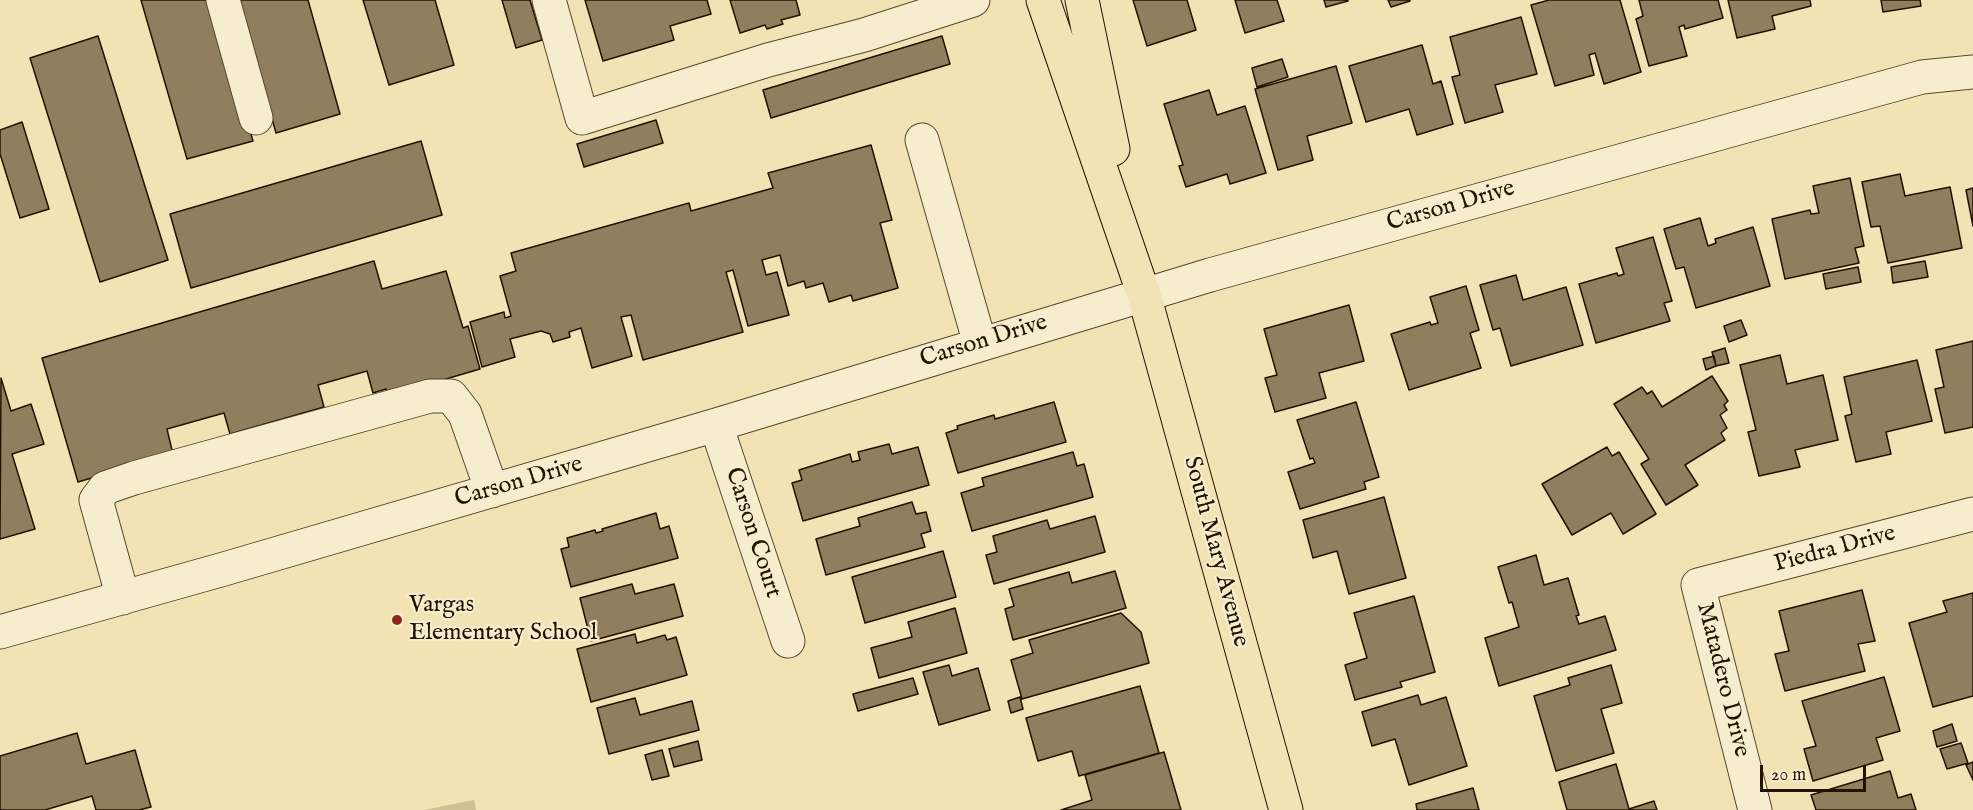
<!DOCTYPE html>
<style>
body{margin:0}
#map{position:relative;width:1973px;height:810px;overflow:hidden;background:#f1e3b4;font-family:"IM FELL English",serif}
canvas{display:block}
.scale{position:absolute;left:1760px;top:765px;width:106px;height:27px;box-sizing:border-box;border:3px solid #241200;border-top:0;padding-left:8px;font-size:18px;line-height:21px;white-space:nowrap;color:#241200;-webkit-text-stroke:4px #f6edce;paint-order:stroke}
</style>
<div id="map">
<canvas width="1973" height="810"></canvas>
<div class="scale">20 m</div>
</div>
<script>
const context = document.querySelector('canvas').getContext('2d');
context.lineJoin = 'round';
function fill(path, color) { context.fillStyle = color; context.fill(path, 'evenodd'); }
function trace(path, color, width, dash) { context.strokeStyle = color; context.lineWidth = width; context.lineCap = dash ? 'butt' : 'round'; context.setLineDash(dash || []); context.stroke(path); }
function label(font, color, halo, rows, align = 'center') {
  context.font = font + ' "IM FELL English",serif'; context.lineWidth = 4.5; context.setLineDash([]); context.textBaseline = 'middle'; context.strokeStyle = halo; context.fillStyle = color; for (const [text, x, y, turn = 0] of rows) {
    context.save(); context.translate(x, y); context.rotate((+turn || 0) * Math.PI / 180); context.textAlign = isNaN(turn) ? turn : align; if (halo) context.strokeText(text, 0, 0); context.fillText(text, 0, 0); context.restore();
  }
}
fill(new Path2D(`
 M 474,800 L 476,810 L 424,810 Z`), '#cebf95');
const building = new Path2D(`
 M 141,0 L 213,0 L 253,141 L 187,159 Z
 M 238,0 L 308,0 L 340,114 L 276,133 Z
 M 363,0 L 435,0 L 454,65 L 389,85 Z
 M 502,0 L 530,0 L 542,40 L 516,48 Z
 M 585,0 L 707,0 L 711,14 L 670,26 L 674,40 L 603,61 Z
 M 730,0 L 796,0 L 800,15 L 781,20 L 783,24 L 767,29 L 765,25 L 740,33 Z
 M 1133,0 L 1187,0 L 1196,30 L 1147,46 Z
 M 1235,0 L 1277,0 L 1284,21 L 1245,33 Z
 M 1324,0 L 1348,0 L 1348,1 L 1326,7 Z
 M 1388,0 L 1410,0 L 1410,1 L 1391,7 Z
 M 1549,0 L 1620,0 L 1641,72 L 1604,84 L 1595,53 L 1589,55 L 1594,75 L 1555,86 L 1531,5 Z
 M 1639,0 L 1718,0 L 1723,18 L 1685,29 L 1684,25 L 1679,27 L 1687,56 L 1649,66 L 1636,19 L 1643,16 Z
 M 1728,0 L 1810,0 L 1811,6 L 1772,16 L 1775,29 L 1737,38 Z
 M 1881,0 L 1920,0 L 1921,6 L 1883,12 Z
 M 1521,17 L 1537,74 L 1495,85 L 1503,112 L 1465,123 L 1452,77 L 1460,75 L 1450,37 Z
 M 98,36 L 168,260 L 100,282 L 30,58 Z
 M 942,36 L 950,64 L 771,118 L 763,90 Z
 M 1422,45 L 1433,84 L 1441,81 L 1453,124 L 1417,135 L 1409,109 L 1366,122 L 1349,66 Z
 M 1282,59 L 1288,77 L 1257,87 L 1252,68 Z
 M 1336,66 L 1352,123 L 1307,136 L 1313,160 L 1278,170 L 1255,89 Z
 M 1209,90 L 1217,115 L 1245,106 L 1266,173 L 1230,184 L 1227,174 L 1186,187 L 1179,166 L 1183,165 L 1164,104 Z
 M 656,120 L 663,143 L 584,167 L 577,144 Z
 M 22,122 L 49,209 L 20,218 L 0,154 L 0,130 Z
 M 421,141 L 442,215 L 191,288 L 170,214 Z
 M 871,145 L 892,220 L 880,223 L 898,288 L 853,301 L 851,295 L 829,302 L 823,283 L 806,288 L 804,281 L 788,286 L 780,255 L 762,260 L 766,275 L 777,272 L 789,315 L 748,326 L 733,270 L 726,272 L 743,332 L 643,360 L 631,315 L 621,317 L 632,356 L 592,368 L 581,328 L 569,332 L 570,337 L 553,342 L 550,334 L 541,331 L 510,339 L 515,357 L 482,367 L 470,322 L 504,312 L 505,318 L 511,316 L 500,276 L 516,271 L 511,253 L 689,203 L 691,211 L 773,188 L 768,173 Z
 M 1900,174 L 1905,196 L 1950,187 L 1962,248 L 1888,263 L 1880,226 L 1871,227 L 1862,182 Z
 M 1850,178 L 1864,246 L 1855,248 L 1859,263 L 1785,279 L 1772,219 L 1810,210 L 1811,214 L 1819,213 L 1813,186 Z
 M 1973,188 L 1973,226 L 1966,190 Z
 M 1700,218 L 1708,246 L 1716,243 L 1715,239 L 1753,227 L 1770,286 L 1696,308 L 1684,267 L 1676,269 L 1664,229 Z
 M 1653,237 L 1672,301 L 1664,303 L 1670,321 L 1596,343 L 1579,284 L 1617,273 L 1618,276 L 1624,274 L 1616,248 Z
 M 374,261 L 382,289 L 446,271 L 463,328 L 468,326 L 480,369 L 388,396 L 386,389 L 373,393 L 367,371 L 318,385 L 324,407 L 230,434 L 224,413 L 167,429 L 173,454 L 78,482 L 42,358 Z
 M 1925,261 L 1928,277 L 1893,283 L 1891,267 Z
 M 1858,267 L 1861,282 L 1826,289 L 1823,274 Z
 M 1516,275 L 1523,300 L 1566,287 L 1583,345 L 1511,366 L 1500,328 L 1493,330 L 1480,285 Z
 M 1466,286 L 1479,330 L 1470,333 L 1481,368 L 1409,390 L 1391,334 L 1430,322 L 1431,325 L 1438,323 L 1430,297 Z
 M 1349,305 L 1364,361 L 1319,373 L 1326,398 L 1275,412 L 1265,378 L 1277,375 L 1264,329 Z
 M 1741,320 L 1747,335 L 1729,342 L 1724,326 Z
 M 1973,341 L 1973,427 L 1945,433 L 1935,389 L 1944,387 L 1936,350 Z
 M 1725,348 L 1729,363 L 1716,366 L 1712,352 Z
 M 1780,355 L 1787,384 L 1823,375 L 1838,440 L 1795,450 L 1800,467 L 1759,476 L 1748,432 L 1756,430 L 1740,365 Z
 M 1714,356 L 1716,366 L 1706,370 L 1703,359 Z
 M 1917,360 L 1932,421 L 1886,432 L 1891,454 L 1856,462 L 1845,416 L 1852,414 L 1844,377 Z
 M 1712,376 L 1728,401 L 1724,405 L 1727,410 L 1720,415 L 1727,428 L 1721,433 L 1725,440 L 1685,465 L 1698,485 L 1666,505 L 1641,464 L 1649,459 L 1614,404 L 1642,387 L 1647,394 L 1652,391 L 1662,407 Z
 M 1,378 L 11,411 L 31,404 L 44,444 L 12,454 L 35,529 L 0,539 Z
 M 1054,402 L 1066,442 L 958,473 L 946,433 L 958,429 L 957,426 L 994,415 L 995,419 Z
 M 1356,402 L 1379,477 L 1364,482 L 1366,489 L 1300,509 L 1288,472 L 1315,463 L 1313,458 L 1310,459 L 1297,420 Z
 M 889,444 L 892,454 L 918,447 L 929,485 L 803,521 L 792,483 L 802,480 L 799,470 L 850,454 L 852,462 L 860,460 L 858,452 Z
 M 1607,447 L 1612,456 L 1619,452 L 1656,514 L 1623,534 L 1611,513 L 1572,535 L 1542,484 Z
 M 1073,452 L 1077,466 L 1084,464 L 1093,497 L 972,531 L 961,493 L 984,486 L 982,478 Z
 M 1384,497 L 1406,578 L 1349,594 L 1337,551 L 1313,558 L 1303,520 Z
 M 912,502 L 916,514 L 926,512 L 931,531 L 921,534 L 925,547 L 826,575 L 816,539 L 860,526 L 858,518 Z
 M 656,513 L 660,529 L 669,526 L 678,558 L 571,587 L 561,549 L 569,547 L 567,538 L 595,530 L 596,533 L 603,531 L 602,529 Z
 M 1095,516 L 1105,552 L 994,584 L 986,555 L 997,552 L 993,536 L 1047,520 L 1050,529 Z
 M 943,551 L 956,597 L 865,623 L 852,577 Z
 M 1536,555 L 1544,585 L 1568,578 L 1579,615 L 1576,616 L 1579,624 L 1605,616 L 1616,650 L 1499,686 L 1485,638 L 1519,627 L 1512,602 L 1509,603 L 1498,567 Z
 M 1115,571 L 1126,608 L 1013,640 L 1005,609 L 1014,606 L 1009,589 L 1069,572 L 1072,583 Z
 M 632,584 L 635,594 L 674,584 L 683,616 L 591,641 L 580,598 Z
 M 1862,590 L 1875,641 L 1858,644 L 1865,671 L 1785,691 L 1775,654 L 1789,651 L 1779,611 Z
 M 1973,593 L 1973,696 L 1933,707 L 1909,623 L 1947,612 L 1943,601 Z
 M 1414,596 L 1435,672 L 1400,682 L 1402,687 L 1355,700 L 1345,665 L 1367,658 L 1354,613 Z
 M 955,608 L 967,653 L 879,678 L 871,648 L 912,637 L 908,622 Z
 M 1121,613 L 1141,632 L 1149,663 L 1022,699 L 1011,660 L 1033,653 L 1029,640 Z
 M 635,634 L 637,643 L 665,635 L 667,640 L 676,637 L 687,675 L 591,702 L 577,649 Z
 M 949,665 L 952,676 L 978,668 L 990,710 L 939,725 L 923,672 Z
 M 1611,665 L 1622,703 L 1601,709 L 1614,753 L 1556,771 L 1534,696 L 1570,685 L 1568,678 Z
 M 1884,677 L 1900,731 L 1876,738 L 1883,760 L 1813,781 L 1804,749 L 1816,746 L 1802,701 Z
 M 913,678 L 918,694 L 858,711 L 853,694 Z
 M 1140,686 L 1159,753 L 1079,776 L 1072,751 L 1038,761 L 1026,718 Z
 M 1418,695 L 1421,705 L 1446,697 L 1467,766 L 1409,785 L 1395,739 L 1372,746 L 1362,712 Z
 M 1020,697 L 1023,709 L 1011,713 L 1008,701 Z
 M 635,698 L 640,715 L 692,701 L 699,730 L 609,754 L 597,708 Z
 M 1952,724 L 1957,741 L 1937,747 L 1933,731 Z
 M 77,733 L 86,764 L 135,750 L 151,807 L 139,810 L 96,810 L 92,796 L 45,810 L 0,810 L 0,756 Z
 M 698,741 L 702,760 L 674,767 L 669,749 Z
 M 1961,743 L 1968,763 L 1947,769 L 1940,749 Z
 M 662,750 L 669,776 L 652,780 L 645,755 Z
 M 1164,752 L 1181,810 L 1061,810 L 1092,800 L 1085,775 Z
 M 1973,762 L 1973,780 L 1966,765 Z
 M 1616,764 L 1629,809 L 1654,801 L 1657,810 L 1567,810 L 1559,782 Z
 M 1890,771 L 1898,798 L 1911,794 L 1916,810 L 1816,810 L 1811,795 Z
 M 1473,788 L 1479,810 L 1417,810 L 1416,804 Z`);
fill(building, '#8f7f5e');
trace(building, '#241200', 1.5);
const minor = new Path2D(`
 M 223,0 L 256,118
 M 549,0 L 582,118 L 768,60 L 864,35 L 973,0
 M 922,140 L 980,344
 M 716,425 L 788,641
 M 123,598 L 96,500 L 105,488 L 134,478 L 430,396 L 451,396 L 465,414 L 492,491
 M 0,632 L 224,569 L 716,425 L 1210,275 L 1922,77 L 1973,72
 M 1755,810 L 1698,585 L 1973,514`);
const major = new Path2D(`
 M 1043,0 L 1144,295 L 1286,810
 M 1082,0 L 1113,149`);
trace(minor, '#57462d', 35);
trace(major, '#241200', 35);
trace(minor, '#f6edce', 33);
trace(major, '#f1e3b4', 33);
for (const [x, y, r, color] of [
 [397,620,6,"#8f2418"]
]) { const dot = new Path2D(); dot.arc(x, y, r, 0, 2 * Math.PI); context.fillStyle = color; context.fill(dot); trace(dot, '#f6edce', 2); }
label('24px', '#241200', '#f6edce', [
 ["Carson Drive",1451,207,-16],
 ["Carson Drive",984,342,-17],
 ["Carson Drive",519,483,-16],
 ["Carson Court",752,533,72],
 ["Piedra Drive",1835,550,-15],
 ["South Mary Avenue",1215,552,75],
 ["Matadero Drive",1722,680,76]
]);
label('24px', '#241200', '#f6edce', [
 ["Vargas",409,606],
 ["Elementary School",409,634]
], 'left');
</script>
